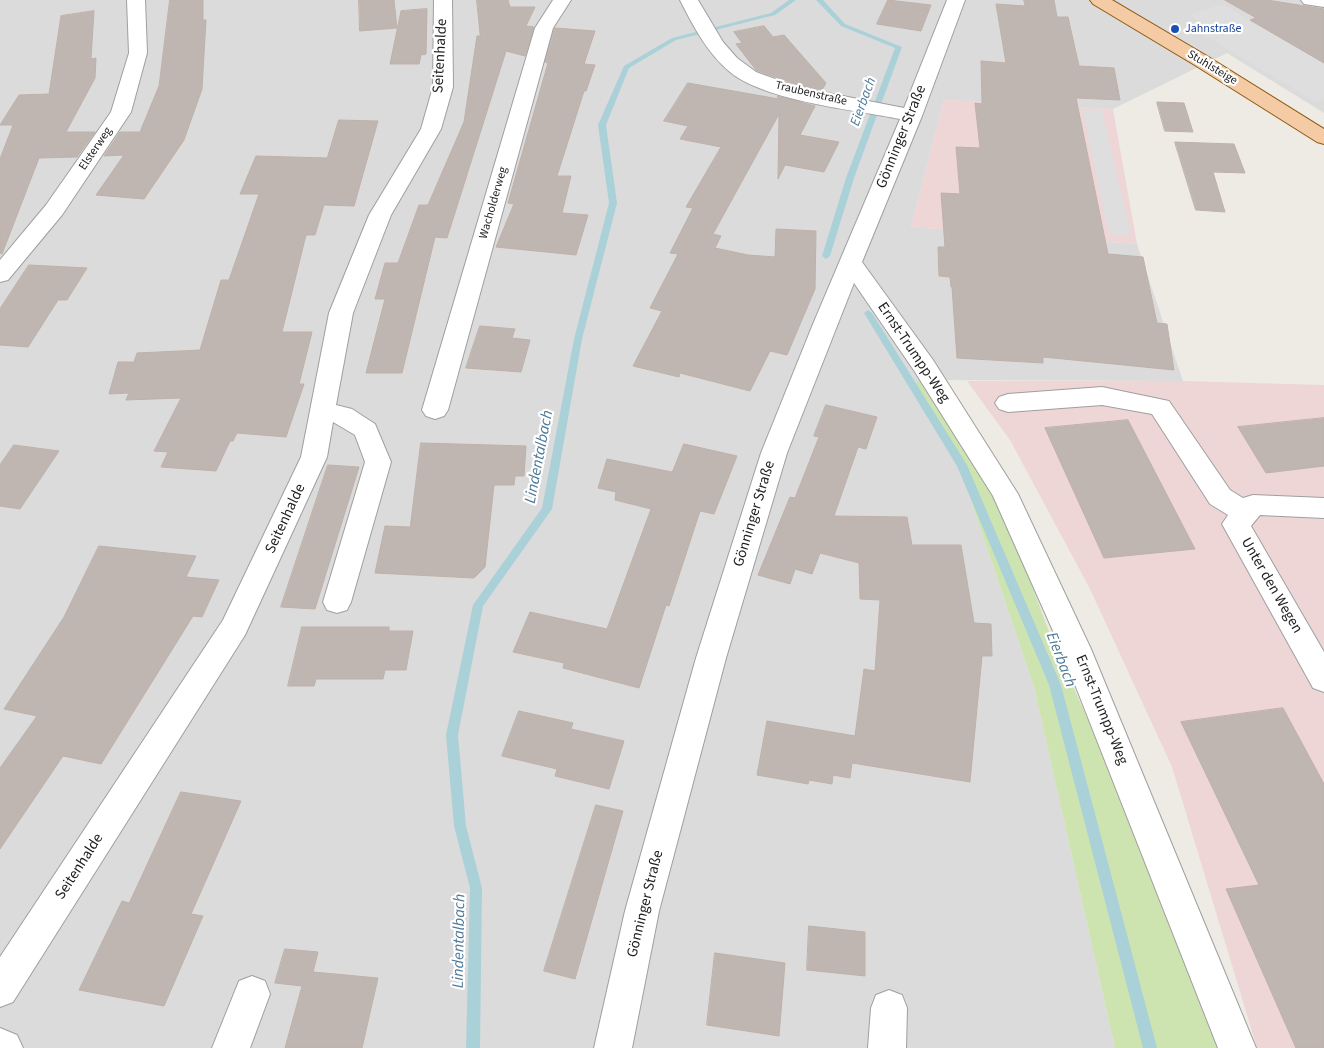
<!DOCTYPE html>
<meta charset="utf-8">
<style>
body{margin:0}
canvas{display:block;background:#eeebe5}
</style>
<canvas width="1324" height="1048"></canvas>
<script>
const context = document.querySelector('canvas').getContext('2d');
context.lineJoin = 'round';
function fill(path, color) { context.fillStyle = color; context.fill(path, 'evenodd'); }
function trace(path, color, width, dash) { context.strokeStyle = color; context.lineWidth = width; context.lineCap = dash ? 'butt' : 'round'; context.setLineDash(dash || []); context.stroke(path); }
function label(font, color, halo, rows, align = 'center') {
  context.font = font + ' "Source Sans 3",sans-serif'; context.lineWidth = 4.5; context.setLineDash([]); context.textBaseline = 'middle'; context.strokeStyle = halo; context.fillStyle = color; for (const [text, x, y, turn = 0] of rows) {
    context.save(); context.translate(x, y); context.rotate((+turn || 0) * Math.PI / 180); context.textAlign = isNaN(turn) ? turn : align; if (halo) context.strokeText(text, 0, 0); context.fillText(text, 0, 0); context.restore();
  }
}
fill(new Path2D(`
 M 0,0 L 1324,0 L 1324,113 L 1227,53 L 1113,109 L 944,100 L 911,227 L 1137,244 L 1183,381 L 928,380 L 909,382 L 960,468 L 1034,687 L 1115,1048 L 0,1048 Z`), '#dcdbdc');
fill(new Path2D(`
 M 944,100 L 1113,109 L 1137,244 L 911,227 Z
 M 967,381 L 1183,381 L 1324,385 L 1324,1048 L 1257,1048 L 1172,767 L 1090,589 L 1010,440 Z`), '#eed6d7');
fill(new Path2D(`
 M 928,380 L 1007,519 L 1051,637 L 1235,1048 L 1115,1048 L 1034,687 L 960,468 L 909,382 Z`), '#cee4b0');
fill(new Path2D(`
 M 1222,4 L 1250,20 L 1277,11 L 1324,38 L 1324,99 L 1316,102 L 1187,25 L 1198,21 L 1189,15 Z
 M 1082,109 L 1102,110 L 1131,235 L 1109,234 Z`), '#dedede');
fill(new Path2D(`
 M 789,0 L 796,0 L 775,15 L 676,40 L 629,68 L 606,125 L 617,203 L 582,339 L 552,509 L 483,606 L 458,735 L 466,826 L 482,888 L 480,1048 L 466,1048 L 470,888 L 454,826 L 446,735 L 473,605 L 542,508 L 574,339 L 609,203 L 598,125 L 624,66 L 672,38 L 771,13 Z
 M 816,0 L 823,0 L 845,24 L 902,47 L 854,178 L 830,256 L 826,259 L 822,256 L 846,178 L 895,48 L 841,26 Z
 M 868,310 L 872,313 L 967,465 L 1061,685 L 1157,1048 L 1143,1048 L 1049,685 L 957,466 L 864,313 Z`), '#aad1d8');
const building = new Path2D(`
 M 170,0 L 203,0 L 203,20 L 206,20 L 202,89 L 184,140 L 144,199 L 96,195 L 124,155 L 104,156 L 120,132 L 140,132 L 159,86 Z
 M 359,0 L 394,0 L 397,28 L 360,31 Z
 M 477,0 L 508,0 L 510,7 L 535,7 L 526,26 L 534,27 L 525,56 L 506,51 L 447,238 L 435,237 L 402,373 L 366,373 L 385,299 L 375,299 L 385,263 L 398,263 L 419,205 L 428,205 L 464,122 L 477,36 L 480,36 Z
 M 888,0 L 931,5 L 921,31 L 877,24 Z
 M 1024,0 L 1054,0 L 1057,17 L 1068,17 L 1079,66 L 1114,68 L 1120,100 L 1076,98 L 1108,254 L 1143,257 L 1157,323 L 1167,324 L 1174,370 L 1043,357 L 1043,363 L 957,358 L 952,287 L 951,287 L 950,277 L 939,276 L 938,247 L 945,247 L 941,193 L 960,194 L 956,147 L 980,148 L 975,103 L 982,104 L 981,61 L 1006,63 L 996,4 L 1025,6 Z
 M 1225,0 L 1267,0 L 1324,9 L 1324,63 L 1250,20 L 1256,18 Z
 M 427,9 L 426,54 L 421,55 L 419,64 L 390,64 L 401,11 Z
 M 94,11 L 91,59 L 96,58 L 95,78 L 66,132 L 95,132 L 77,157 L 39,158 L 2,254 L 0,253 L 0,159 L 13,125 L 0,125 L 19,95 L 49,94 L 61,16 Z
 M 764,26 L 773,37 L 784,35 L 826,83 L 822,90 L 798,85 L 756,70 L 736,44 L 742,43 L 734,32 Z
 M 555,28 L 595,31 L 584,64 L 595,65 L 586,91 L 584,91 L 557,176 L 571,176 L 562,213 L 588,215 L 576,255 L 496,247 L 514,204 L 508,203 L 548,63 L 545,62 Z
 M 688,83 L 779,99 L 777,96 L 815,106 L 800,135 L 839,142 L 824,172 L 785,165 L 778,179 L 779,114 L 713,234 L 721,236 L 715,248 L 748,255 L 775,257 L 776,229 L 816,231 L 815,289 L 787,355 L 770,351 L 750,391 L 680,373 L 679,377 L 633,366 L 662,311 L 650,308 L 678,254 L 670,253 L 693,208 L 686,207 L 721,147 L 680,139 L 688,126 L 664,121 Z
 M 1157,102 L 1184,103 L 1193,132 L 1165,131 Z
 M 339,120 L 378,121 L 354,206 L 324,205 L 315,235 L 306,235 L 282,332 L 312,332 L 299,384 L 304,384 L 286,437 L 237,433 L 233,441 L 230,441 L 216,471 L 161,467 L 168,452 L 154,451 L 181,398 L 126,400 L 129,393 L 109,394 L 118,362 L 134,362 L 137,353 L 200,350 L 221,280 L 229,280 L 259,194 L 240,194 L 256,156 L 327,158 Z
 M 1175,142 L 1234,144 L 1245,173 L 1213,172 L 1225,212 L 1196,210 Z
 M 29,265 L 87,268 L 67,300 L 58,300 L 28,347 L 0,345 L 0,309 Z
 M 480,326 L 515,329 L 512,338 L 530,340 L 521,372 L 466,368 Z
 M 826,405 L 877,417 L 866,449 L 858,447 L 834,516 L 907,517 L 912,545 L 961,545 L 974,623 L 991,624 L 992,656 L 982,656 L 970,782 L 852,763 L 850,778 L 833,775 L 832,784 L 809,780 L 808,784 L 757,775 L 767,721 L 855,736 L 864,669 L 875,671 L 880,600 L 860,599 L 859,563 L 820,553 L 812,574 L 795,569 L 790,584 L 758,575 L 790,497 L 795,498 L 819,437 L 814,436 Z
 M 1324,418 L 1324,466 L 1266,473 L 1238,427 Z
 M 1128,420 L 1195,549 L 1104,558 L 1045,428 Z
 M 421,443 L 526,446 L 524,476 L 515,476 L 514,485 L 494,485 L 485,567 L 474,578 L 375,573 L 385,526 L 410,527 Z
 M 684,444 L 737,456 L 714,514 L 700,511 L 669,606 L 666,605 L 639,688 L 563,668 L 564,663 L 513,652 L 530,612 L 607,629 L 651,509 L 615,500 L 616,492 L 598,488 L 607,459 L 672,472 Z
 M 14,445 L 59,451 L 20,509 L 0,506 L 0,465 Z
 M 328,465 L 359,467 L 315,609 L 281,607 Z
 M 99,546 L 196,556 L 186,577 L 219,580 L 202,617 L 193,616 L 101,764 L 63,756 L 0,849 L 0,768 L 37,716 L 4,709 L 64,617 Z
 M 302,627 L 389,627 L 389,631 L 413,631 L 406,670 L 385,670 L 383,679 L 316,679 L 314,686 L 288,686 Z
 M 1283,708 L 1324,784 L 1324,1048 L 1296,1048 L 1226,889 L 1259,885 L 1181,722 Z
 M 519,711 L 573,723 L 571,729 L 624,741 L 609,789 L 555,776 L 557,769 L 502,756 Z
 M 181,792 L 241,801 L 191,914 L 203,916 L 164,1006 L 79,990 L 122,901 L 129,903 Z
 M 596,805 L 623,811 L 575,979 L 544,971 Z
 M 809,926 L 865,932 L 865,976 L 807,970 Z
 M 285,949 L 318,952 L 313,972 L 378,978 L 362,1048 L 285,1048 L 302,986 L 275,983 Z
 M 715,953 L 785,963 L 779,1036 L 707,1025 Z`);
fill(building, '#bfb6b2');
trace(building, '#bfb1a9', 1);
const minor = new Path2D(`
 M 127,0 L 145,0 L 147,53 L 131,112 L 62,215 L 8,280 L 0,282 L 0,260 L 46,205 L 111,112 L 129,53 Z
 M 434,0 L 452,0 L 453,87 L 441,129 L 391,215 L 353,313 L 336,405 L 352,409 L 375,424 L 391,462 L 351,602 L 347,610 L 337,613 L 327,610 L 323,602 L 365,462 L 355,435 L 333,422 L 327,457 L 245,635 L 13,1002 L 0,1007 L 0,957 L 223,620 L 301,457 L 329,313 L 369,215 L 421,129 L 433,87 Z
 M 553,0 L 571,0 L 553,28 L 448,410 L 444,416 L 435,419 L 426,416 L 422,410 L 535,28 Z
 M 680,0 L 698,0 L 723,42 L 737,58 L 756,72 L 797,87 L 904,108 L 947,0 L 965,0 L 922,116 L 862,262 L 933,360 L 1018,494 L 1091,649 L 1256,1048 L 1218,1048 L 1061,649 L 993,496 L 915,372 L 854,283 L 787,453 L 726,658 L 659,911 L 632,1048 L 594,1048 L 625,911 L 696,658 L 761,453 L 813,324 L 900,119 C 855,110 765,101 730,72 C 708,54 693,26 680,0 Z
 M 1301,0 L 1324,0 L 1324,7 L 1304,4 Z
 M 1102,387 L 1169,401 L 1230,490 L 1243,498 L 1253,495 L 1324,498 L 1324,518 L 1260,515 L 1251,526 L 1324,652 L 1324,692 L 1313,688 L 1222,524 L 1228,515 L 1210,504 L 1152,414 L 1102,405 L 1008,412 L 999,409 L 995,403 L 999,397 L 1008,394 Z
 M 252,976 L 265,981 L 270,994 L 250,1048 L 212,1048 L 239,981 Z
 M 889,990 L 902,995 L 907,1008 L 906,1048 L 868,1048 L 871,1008 L 876,995 Z
 M 0,1028 L 17,1035 L 23,1048 L 0,1048 Z`);
const major = new Path2D(`
 M 1090,0 L 1112,0 L 1207,56 L 1324,129 L 1324,144 L 1317,142 L 1193,64 L 1093,4 Z`);
trace(minor, '#9f9f9f', 2);
trace(major, '#8c580d', 2);
fill(minor, '#fff');
fill(major, '#f4cba5');
for (const [x, y, r, color] of [
 [1175,29,5,"#1a4fb4"]
]) { const dot = new Path2D(); dot.arc(x, y, r, 0, 2 * Math.PI); context.fillStyle = color; context.fill(dot); trace(dot, '#fff', 2); }
label('12px', '#164399', '#fff', [
 ["Jahnstraße",1185,29]
], 'left');
label('12px', '#1e1e1e', '#fff', [
 ["Stuhlsteige",1212,68,31],
 ["Traubenstraße",811,94,13],
 ["Elsterweg",96,149,-56],
 ["Wacholderweg",494,203,-74]
]);
label('italic 14px', '#4c7897', '#fff', [
 ["Eierbach",864,102,-70]
]);
label('15px', '#1e1e1e', '#fff', [
 ["Seitenhalde",441,56,-87],
 ["Gönninger Straße",902,137,-68],
 ["Ernst-Trumpp-Weg",913,353,56],
 ["Gönninger Straße",755,514,-73],
 ["Seitenhalde",286,519,-65],
 ["Unter den Wegen",1271,586,60],
 ["Ernst-Trumpp-Weg",1101,710,68],
 ["Seitenhalde",80,867,-57],
 ["Gönninger Straße",646,904,-76]
]);
label('italic 16px', '#4c7897', '#fff', [
 ["Lindentalbach",540,457,-79],
 ["Eierbach",1060,660,69],
 ["Lindentalbach",460,941,-89]
]);
</script>
